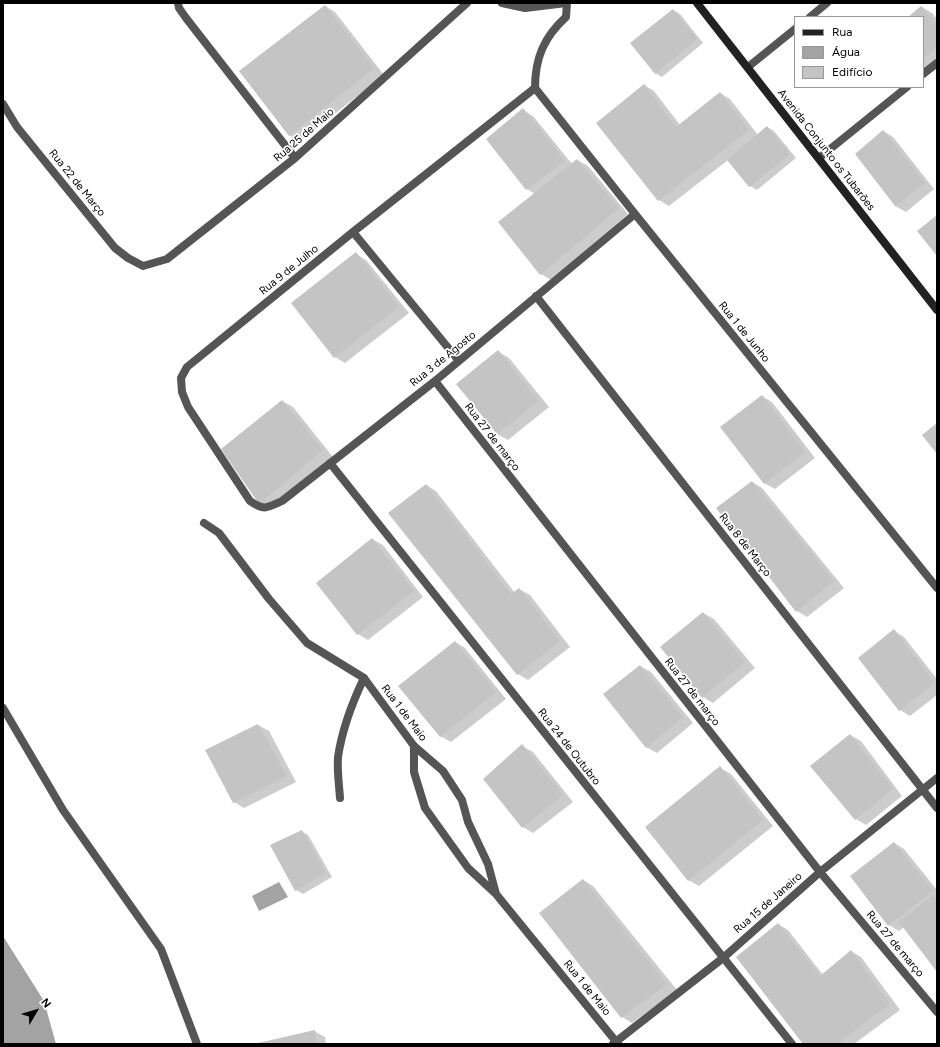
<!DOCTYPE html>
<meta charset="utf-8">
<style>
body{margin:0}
#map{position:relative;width:940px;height:1047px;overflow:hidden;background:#fff;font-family:Figtree,sans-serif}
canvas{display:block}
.frame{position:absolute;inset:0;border:4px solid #000;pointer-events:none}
.legend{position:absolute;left:794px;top:16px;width:130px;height:72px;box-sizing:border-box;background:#fff;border:1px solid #999;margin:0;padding:5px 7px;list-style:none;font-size:12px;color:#000}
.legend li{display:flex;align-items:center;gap:8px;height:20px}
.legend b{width:20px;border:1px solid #999}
.north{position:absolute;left:16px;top:991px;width:40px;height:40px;-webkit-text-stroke:3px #fff;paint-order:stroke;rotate:52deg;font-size:11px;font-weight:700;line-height:16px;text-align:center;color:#000}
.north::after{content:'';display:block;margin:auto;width:14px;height:18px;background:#000;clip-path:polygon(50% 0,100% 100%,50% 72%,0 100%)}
</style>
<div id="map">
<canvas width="940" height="1047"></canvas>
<div class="frame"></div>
<ul class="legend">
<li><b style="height:5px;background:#222"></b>Rua</li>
<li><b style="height:11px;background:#a3a3a3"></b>Água</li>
<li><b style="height:11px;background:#c4c4c4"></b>Edifício</li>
</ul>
<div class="north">N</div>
</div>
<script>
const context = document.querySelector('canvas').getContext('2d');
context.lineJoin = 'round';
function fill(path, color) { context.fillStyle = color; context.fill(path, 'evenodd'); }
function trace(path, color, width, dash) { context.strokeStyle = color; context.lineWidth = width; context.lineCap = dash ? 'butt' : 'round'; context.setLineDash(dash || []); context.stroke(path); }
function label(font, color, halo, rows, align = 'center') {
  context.font = font + ' Figtree,sans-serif'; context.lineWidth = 3.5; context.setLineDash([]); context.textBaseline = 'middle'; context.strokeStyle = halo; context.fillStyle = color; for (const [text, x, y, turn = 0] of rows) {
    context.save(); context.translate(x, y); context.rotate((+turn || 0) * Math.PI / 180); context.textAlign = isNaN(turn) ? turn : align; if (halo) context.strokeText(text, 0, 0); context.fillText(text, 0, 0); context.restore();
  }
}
fill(new Path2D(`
 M 279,882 L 288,897 L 259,911 L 252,896 Z
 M 3,936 L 44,1001 L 56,1044 L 3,1044 Z`), '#a3a3a3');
fill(new Path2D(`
 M 325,6 L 335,12 L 384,75 L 300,141 L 289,135 Z
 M 922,7 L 932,13 L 937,19 L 937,61 L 923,73 L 923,17 L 909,17 Z
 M 673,10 L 680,14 L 703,43 L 662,77 L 655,73 Z
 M 644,85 L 654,91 L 680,125 L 720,93 L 730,99 L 758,135 L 767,127 L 774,131 L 796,158 L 757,190 L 750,186 L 728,160 L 669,206 L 659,200 L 597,123 Z
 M 523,110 L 533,116 L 572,164 L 577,160 L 588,166 L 628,214 L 551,280 L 541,274 L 500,222 L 535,194 L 527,189 L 488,139 Z
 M 883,131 L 893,137 L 934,189 L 906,212 L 895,206 Z
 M 356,254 L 366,260 L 409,313 L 345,363 L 335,357 Z
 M 499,352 L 509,358 L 549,407 L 508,440 L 497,434 L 458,384 Z
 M 762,396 L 772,402 L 815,458 L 775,489 L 764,483 Z
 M 282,401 L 293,407 L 333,457 L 270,509 L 260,503 Z
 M 752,482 L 762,488 L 844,588 L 807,617 L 797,611 L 717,508 Z
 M 426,485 L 436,491 L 515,593 L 519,589 L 530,595 L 570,647 L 528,680 L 518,674 Z
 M 372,539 L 383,545 L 423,597 L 368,640 L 358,634 L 317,583 Z
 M 703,613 L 714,619 L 755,668 L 713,703 L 703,697 Z
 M 894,631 L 904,637 L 937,679 L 937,695 L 910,716 L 900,710 L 859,658 Z
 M 455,642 L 465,648 L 506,699 L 451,742 L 440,736 Z
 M 640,666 L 651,672 L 693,723 L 657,753 L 646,747 Z
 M 258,725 L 269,731 L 296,782 L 244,808 L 234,802 Z
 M 850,735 L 861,741 L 902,796 L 866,825 L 856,819 Z
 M 522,746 L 533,752 L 573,802 L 533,833 L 523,827 Z
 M 720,768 L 731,774 L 773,826 L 699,886 L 688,880 Z
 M 301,831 L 308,835 L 332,877 L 303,894 L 296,890 Z
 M 894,843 L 904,849 L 937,890 L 937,970 L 904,927 L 899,931 L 889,925 Z
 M 583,880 L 593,886 L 677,990 L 632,1023 L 622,1017 Z
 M 778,924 L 788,930 L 823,975 L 851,951 L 861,957 L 900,1010 L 854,1044 L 804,1044 Z
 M 314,1031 L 325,1037 L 326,1044 L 260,1044 Z`), '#0003');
fill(new Path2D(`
 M 325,5 L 374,68 L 289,136 L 239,71 Z
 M 921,6 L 937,25 L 937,47 L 923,58 L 923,17 L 908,17 Z
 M 673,9 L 697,39 L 655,74 L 630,43 Z
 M 644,84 L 676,127 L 720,92 L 749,130 L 658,201 L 596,123 Z
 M 523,108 L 565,161 L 526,190 L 486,139 Z
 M 767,126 L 790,154 L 749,187 L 727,160 Z
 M 883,130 L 925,183 L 895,206 L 855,154 Z
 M 577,159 L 619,208 L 540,275 L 498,222 Z
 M 937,215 L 937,256 L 917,231 Z
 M 356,252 L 399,307 L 334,358 L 291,303 Z
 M 498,350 L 539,401 L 497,434 L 456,384 Z
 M 762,395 L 805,452 L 764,484 L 720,427 Z
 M 282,400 L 323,450 L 259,504 L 221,449 Z
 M 937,423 L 937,454 L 922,435 Z
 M 752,481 L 834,581 L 796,612 L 716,508 Z
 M 426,484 L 511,594 L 519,588 L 560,641 L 517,675 L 388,513 Z
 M 372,538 L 414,591 L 357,635 L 316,583 Z
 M 703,612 L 745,662 L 702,698 L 660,647 Z
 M 894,629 L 935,683 L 899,711 L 858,658 Z
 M 455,641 L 496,692 L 440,737 L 398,686 Z
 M 640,665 L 683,717 L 646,748 L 603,694 Z
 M 258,724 L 287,776 L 233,803 L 205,750 Z
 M 850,734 L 893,789 L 855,820 L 810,766 Z
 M 522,744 L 563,795 L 522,828 L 483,779 Z
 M 720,766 L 763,820 L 688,881 L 645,827 Z
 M 302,830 L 326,873 L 295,891 L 270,845 Z
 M 894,842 L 933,891 L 888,926 L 850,876 Z
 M 583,879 L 667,984 L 621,1018 L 539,913 Z
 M 933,895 L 937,900 L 937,972 L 899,922 Z
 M 778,923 L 820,976 L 851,950 L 890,1004 L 837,1044 L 803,1044 L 736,957 Z
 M 315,1030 L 317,1044 L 259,1044 L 258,1043 Z`), '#c4c4c4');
trace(new Path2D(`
 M 340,798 C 339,784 337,771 338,757 C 342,730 352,703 364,678`), '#555', 8);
trace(new Path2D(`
 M 178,3 L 179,8 L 186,18 L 295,158
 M 502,3 L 525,8 L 566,3
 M 810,17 L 827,3
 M 748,67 L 795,29
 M 923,74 L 937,63
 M 535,88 L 353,232 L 187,367 L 181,378 L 182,392 L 188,407 L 250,501 C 264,511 267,508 282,501 L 435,381 L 635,214
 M 535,88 L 635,214 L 937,588
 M 535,88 C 535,58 544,37 566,17 L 567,3
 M 3,104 L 17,127 L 115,248 L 128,258 L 143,266 L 167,259 L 295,158 L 467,3
 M 819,158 L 907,87
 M 353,232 L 459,361
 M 536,296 L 937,808
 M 435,381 L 820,872 L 937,1012
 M 330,463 L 792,1044
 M 204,523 L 219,533 L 269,599 L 307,643 L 364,678 L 414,746 L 443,771 L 462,800 L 468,822 L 488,864 L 496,894 L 618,1044
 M 3,708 L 63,810 L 161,949 L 197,1044
 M 414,746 L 414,772 L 425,808 L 468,868 L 495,893
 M 613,1044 L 723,958 L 820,872 L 937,778`), '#555', 8);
trace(new Path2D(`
 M 697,3 L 937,310`), '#222', 8);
label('11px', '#000', '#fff', [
 ["Rua 25 de Maio",304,135,-41],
 ["Avenida Conjunto os Tubarões",826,150,52],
 ["Rua 22 de Março",77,183,51],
 ["Rua 9 de Julho",289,270,-39],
 ["Rua 1 de Junho",744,332,51],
 ["Rua 3 de Agosto",443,359,-39],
 ["Rua 27 de março",492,437,52],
 ["Rua 8 de Março",745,545,52],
 ["Rua 27 de março",692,692,52],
 ["Rua 1 de Maio",404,713,53],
 ["Rua 24 de Outubro",569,747,52],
 ["Rua 15 de Janeiro",768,903,-41],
 ["Rua 27 de março",895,944,50],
 ["Rua 1 de Maio",587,988,51]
]);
</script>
